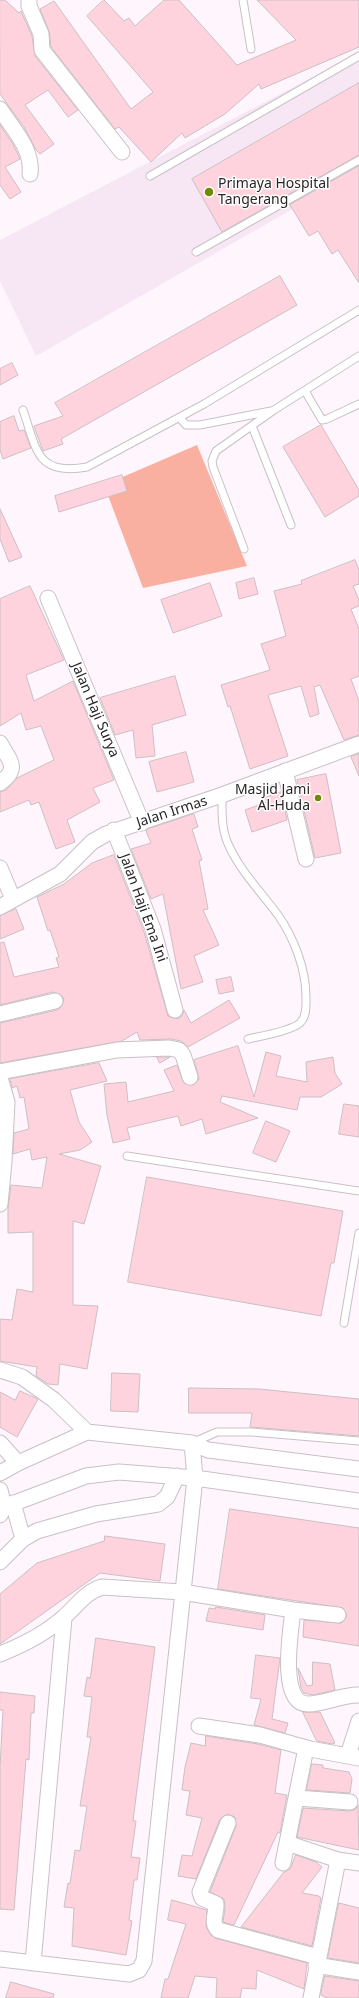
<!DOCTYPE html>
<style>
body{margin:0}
canvas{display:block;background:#fff5fd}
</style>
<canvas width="359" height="1998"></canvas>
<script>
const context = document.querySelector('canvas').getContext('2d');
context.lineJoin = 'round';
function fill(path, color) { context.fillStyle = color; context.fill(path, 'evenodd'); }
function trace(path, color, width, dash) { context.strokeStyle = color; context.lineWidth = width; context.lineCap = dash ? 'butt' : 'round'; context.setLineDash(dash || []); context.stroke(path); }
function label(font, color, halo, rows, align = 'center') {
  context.font = font + ' "Noto Sans",sans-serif'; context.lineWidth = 3; context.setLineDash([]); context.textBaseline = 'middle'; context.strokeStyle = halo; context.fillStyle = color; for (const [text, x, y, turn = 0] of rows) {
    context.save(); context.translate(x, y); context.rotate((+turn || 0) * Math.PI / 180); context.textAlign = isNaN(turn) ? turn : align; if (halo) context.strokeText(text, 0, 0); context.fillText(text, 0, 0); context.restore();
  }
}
fill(new Path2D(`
 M 359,53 L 359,171 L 36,356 L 0,281 L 0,240 Z`), '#f7e7f4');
fill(new Path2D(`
 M 197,445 L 247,566 L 143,588 L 104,485 Z`), '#f9b0a1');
const building = new Path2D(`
 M 0,0 L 5,0 L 19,13 L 21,11 L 32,36 L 35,56 L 78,110 L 68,117 L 48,90 L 25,105 L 54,144 L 40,154 L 36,150 L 24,127 L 0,94 Z
 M 104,0 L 124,21 L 129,18 L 135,26 L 164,0 L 179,0 L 237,65 L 296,40 L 257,0 L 359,0 L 359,47 L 261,89 L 259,84 L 225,114 L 185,138 L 182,133 L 151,162 L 119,127 L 115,129 L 51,47 L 49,31 L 40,9 L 54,1 L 131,109 L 153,92 L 87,16 Z
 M 359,83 L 359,155 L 222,232 L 192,179 Z
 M 0,125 L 13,144 L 20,159 L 5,167 L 21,192 L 10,199 L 0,185 Z
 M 359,166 L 359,283 L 338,250 L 332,254 L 318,231 L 309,236 L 290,205 Z
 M 280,276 L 297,305 L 61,439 L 63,444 L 43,451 L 34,426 L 63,416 L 55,403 Z
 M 12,363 L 18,375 L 0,385 L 0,369 Z
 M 14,416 L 19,431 L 24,430 L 31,448 L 3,459 L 0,450 L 0,422 Z
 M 321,425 L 359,490 L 359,496 L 325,517 L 283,447 Z
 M 122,475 L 127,491 L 59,512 L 55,496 Z
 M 0,509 L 22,557 L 9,562 L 0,539 Z
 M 355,560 L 359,570 L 359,584 L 353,586 L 359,600 L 359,606 L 351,609 L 359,629 L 359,676 L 351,679 L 359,701 L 359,735 L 344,740 L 320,685 L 314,687 L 319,714 L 310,717 L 301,686 L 268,695 L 288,756 L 250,769 L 230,706 L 228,707 L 221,685 L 270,670 L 261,644 L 286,636 L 274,591 L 302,584 L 301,581 Z
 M 254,578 L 258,594 L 239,599 L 236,583 Z
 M 210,583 L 222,616 L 173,633 L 161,600 Z
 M 30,586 L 64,660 L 26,675 L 34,701 L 73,681 L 114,780 L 93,788 L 100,802 L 67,820 L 75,842 L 56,849 L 39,802 L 31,805 L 29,800 L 0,812 L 0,792 L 6,790 L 17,778 L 54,760 L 41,726 L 26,730 L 21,713 L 0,726 L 0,599 Z
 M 175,676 L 186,715 L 152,725 L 155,756 L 136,758 L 133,730 L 115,735 L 100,698 Z
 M 186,752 L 194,782 L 157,792 L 149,762 Z
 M 359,754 L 359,776 L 351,757 Z
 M 326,774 L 341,853 L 315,858 L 297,780 Z
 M 281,792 L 287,820 L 252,832 L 245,810 L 267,802 L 265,798 Z
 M 194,814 L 198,827 L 192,829 L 202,860 L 199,861 L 208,909 L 203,910 L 219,945 L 194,956 L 203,982 L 181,989 L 163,894 L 151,899 L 131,849 L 151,843 L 146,831 L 148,829 Z
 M 114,855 L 144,932 L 168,1016 L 178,1019 L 182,1016 L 184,1010 L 191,1023 L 229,1000 L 240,1018 L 188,1047 L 181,1041 L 171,1039 L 140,1040 L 137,1032 L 122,1041 L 0,1063 L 0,1023 L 57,1010 L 61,1007 L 64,999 L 61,995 L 53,992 L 0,1005 L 0,943 L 4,942 L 14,977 L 59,967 L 56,958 L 59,957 L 50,930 L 48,931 L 37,897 L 64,884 L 92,863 Z
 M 16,909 L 24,929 L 0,939 L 0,916 Z
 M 231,977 L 234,991 L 219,994 L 216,980 Z
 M 238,1046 L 254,1097 L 266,1052 L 281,1056 L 276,1076 L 307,1082 L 306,1062 L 333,1057 L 335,1073 L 342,1084 L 321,1097 L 300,1097 L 297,1110 L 222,1096 L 220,1102 L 258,1118 L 206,1134 L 202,1119 L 181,1126 L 178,1116 L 127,1128 L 130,1139 L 113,1143 L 107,1115 L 104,1084 L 126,1082 L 128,1102 L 174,1091 L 164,1070 L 177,1065 L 184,1083 L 193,1085 L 199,1079 L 194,1060 Z
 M 157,1057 L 170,1057 L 160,1063 Z
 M 99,1063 L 107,1081 L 70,1090 L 79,1122 L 92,1142 L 80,1150 L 59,1154 L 101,1166 L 84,1224 L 73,1221 L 73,1305 L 98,1306 L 87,1369 L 60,1364 L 58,1385 L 48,1384 L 36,1376 L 37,1367 L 0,1361 L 0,1319 L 12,1320 L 17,1289 L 33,1292 L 33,1232 L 8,1233 L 8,1209 L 11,1185 L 42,1188 L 47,1157 L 32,1160 L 30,1149 L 13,1154 L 14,1133 L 29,1129 L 24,1097 L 20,1098 L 17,1086 L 12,1088 L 10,1079 Z
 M 344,1104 L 359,1106 L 359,1137 L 339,1134 Z
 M 266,1121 L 290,1131 L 276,1162 L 253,1153 Z
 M 147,1177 L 343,1211 L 334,1263 L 331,1263 L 321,1316 L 128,1282 Z
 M 112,1373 L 140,1374 L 138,1412 L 111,1411 Z
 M 189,1388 L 259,1389 L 359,1399 L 359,1436 L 250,1427 L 252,1413 L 189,1413 Z
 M 20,1391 L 38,1399 L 17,1437 L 0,1427 L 0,1392 L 15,1400 Z
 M 230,1509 L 359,1528 L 359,1646 L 303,1637 L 304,1620 L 341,1623 L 347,1616 L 343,1608 L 218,1589 Z
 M 105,1536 L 165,1544 L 160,1581 L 100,1573 L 0,1644 L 0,1594 L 37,1563 L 104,1541 Z
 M 216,1607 L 265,1615 L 263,1630 L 206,1621 L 209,1608 L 215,1609 Z
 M 96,1638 L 155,1647 L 133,1821 L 136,1821 L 131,1857 L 140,1858 L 137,1880 L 134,1880 L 129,1920 L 132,1921 L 126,1955 L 72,1946 L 74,1908 L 64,1907 L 68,1883 L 70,1884 L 75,1850 L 80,1851 L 87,1806 L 80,1806 L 91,1737 L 87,1737 L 92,1697 L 84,1696 L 87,1677 L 90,1678 Z
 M 256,1655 L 280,1658 L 272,1719 L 288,1723 L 285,1733 L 254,1725 L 261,1699 L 251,1698 Z
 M 313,1662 L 330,1664 L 335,1690 L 313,1695 L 304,1693 L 301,1688 L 298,1668 L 307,1686 L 312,1685 Z
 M 0,1692 L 35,1696 L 34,1713 L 31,1713 L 29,1760 L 26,1759 L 14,1910 L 0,1909 L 0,1767 L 3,1710 L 0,1710 Z
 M 303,1712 L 320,1712 L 335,1743 L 332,1744 L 317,1741 Z
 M 206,1736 L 258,1744 L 281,1750 L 275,1793 L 287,1795 L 280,1833 L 278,1832 L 234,1925 L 223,1922 L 225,1907 L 224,1899 L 210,1892 L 236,1826 L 235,1817 L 227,1814 L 220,1819 L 196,1879 L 178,1876 L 182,1855 L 192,1856 L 202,1818 L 186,1815 L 190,1791 L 182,1790 L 185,1767 L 191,1743 L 205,1746 Z
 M 312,1764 L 323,1765 L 323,1768 L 349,1772 L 352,1779 L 350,1793 L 307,1790 Z
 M 358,1806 L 359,1850 L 297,1837 L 303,1808 L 349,1811 L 354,1810 Z
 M 296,1855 L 316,1862 L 322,1867 L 302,1893 L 319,1896 L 321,1898 L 312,1946 L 241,1927 L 284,1872 L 290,1869 Z
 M 172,1900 L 207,1910 L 206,1927 L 211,1935 L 215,1938 L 307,1963 L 304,1989 L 257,1970 L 256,1989 L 242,1988 L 240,1998 L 216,1998 L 217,1978 L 195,1976 L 188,1998 L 161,1998 L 165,1979 L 168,1979 L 186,1924 L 168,1920 Z
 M 339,1903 L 359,1908 L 359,1963 L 328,1958 Z
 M 325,1976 L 359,1981 L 359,1998 L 327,1998 L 321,1995 Z
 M 11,1982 L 54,1994 L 53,1998 L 6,1998 Z`);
fill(building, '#fed3de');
trace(building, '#ccbfc2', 1);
const lane = new Path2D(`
 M 243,0 L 251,49
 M 150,176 L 359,56
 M 196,252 L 359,160
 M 305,391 L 322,420 L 327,419 L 359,404
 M 23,410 C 37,450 36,476 87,467 L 204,404 L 359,310
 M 180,418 L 186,425 L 200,425 L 271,411
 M 252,426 L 291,525
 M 244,549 L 213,467 L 212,461 L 216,451 L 274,410 L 359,356
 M 222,795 C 222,813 221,829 229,846 C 241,872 261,892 278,915 C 294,938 306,969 306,997 C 306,1005 307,1016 300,1023 C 291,1031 261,1036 248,1039
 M 127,1156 L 359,1191
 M 344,1323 L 359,1233
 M 194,1442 L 217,1432 L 252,1432 L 359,1441`);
const street = new Path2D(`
 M 29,0 L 29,6 L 41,34 L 42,50 L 122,152
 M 0,109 C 13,129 33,149 30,174
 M 48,598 L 142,823
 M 0,743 C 10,762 20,768 0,783
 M 285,771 L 306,859
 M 114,830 L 153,929 L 175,1010
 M 0,868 L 13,899
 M 0,907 L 60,874 L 92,842 L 106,834 L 222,795 L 359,744
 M 0,1014 L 55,1001
 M 0,1072 L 117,1050 L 169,1048 L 179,1050 L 183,1055 L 190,1077
 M 0,1078 L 7,1102 L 4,1162 L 0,1204
 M 0,1370 L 22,1377 L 54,1400 L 87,1432
 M 0,1443 L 18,1463
 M 0,1473 L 18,1463 L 87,1432 L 192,1443 L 208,1450 L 359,1469
 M 0,1490 L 4,1507 L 0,1515
 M 13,1503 L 23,1539
 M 4,1507 L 86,1476 L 119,1472 L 195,1478 L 359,1501
 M 0,1562 L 23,1539 L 37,1531 L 96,1514 L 158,1504 L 167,1497 L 177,1476
 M 293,1610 C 291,1629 278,1704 308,1704 C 325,1704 344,1694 359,1695
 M 0,1654 C 23,1645 45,1634 64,1617 C 77,1606 85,1592 102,1587 L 182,1592 L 293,1610 L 338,1615
 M 199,1726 L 260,1735 L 310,1749 L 359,1758
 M 348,1755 L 359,1721
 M 297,1798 L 350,1802
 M 228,1823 L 200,1892 L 202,1898 L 216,1904 C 217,1913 210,1922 218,1930 L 318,1957
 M 287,1843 L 338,1860 L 359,1863
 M 283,1863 L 306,1748
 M 0,1959 L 129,1974 L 139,1970 L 144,1961 L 195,1478 L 192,1443
 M 33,1963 L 64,1618
 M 316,1965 L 359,1972
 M 311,1998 L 338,1860`);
trace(lane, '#c9c0c7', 9);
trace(street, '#c9c0c7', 17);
trace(lane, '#fff', 7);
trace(street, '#fff', 15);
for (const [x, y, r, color] of [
 [209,192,5,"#708a00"],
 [318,798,4,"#708a00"]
]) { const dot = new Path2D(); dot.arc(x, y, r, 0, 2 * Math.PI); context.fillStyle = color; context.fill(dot); trace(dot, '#fff', 1.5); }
label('14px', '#292528', '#fff', [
 ["Primaya Hospital",218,184],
 ["Tangerang",218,200],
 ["Masjid Jami",310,790,"right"],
 ["Al-Huda",310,806,"right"]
], 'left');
label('14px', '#292528', '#fff', [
 ["Jalan Haji Surya",95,710,67],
 ["Jalan Irmas",172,812,-18],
 ["Jalan Haji Ema Ini",143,908,70]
]);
</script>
